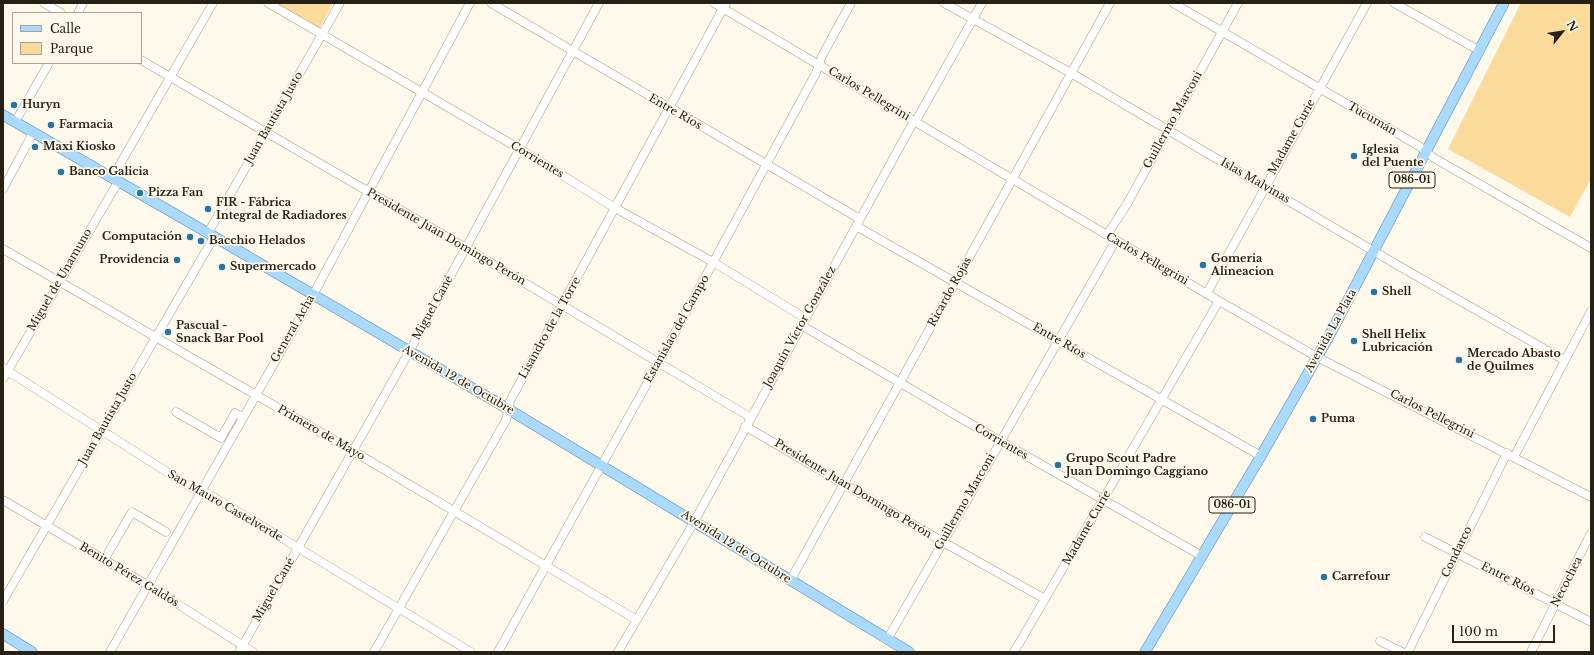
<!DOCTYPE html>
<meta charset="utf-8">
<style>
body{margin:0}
#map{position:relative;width:1594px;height:655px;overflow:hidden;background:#fff9ec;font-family:"Libre Baskerville",serif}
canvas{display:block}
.frame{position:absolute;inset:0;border:4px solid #272115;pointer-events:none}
.legend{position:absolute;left:12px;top:12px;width:130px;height:52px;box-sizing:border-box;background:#fff9ec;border:1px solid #a9a396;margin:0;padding:5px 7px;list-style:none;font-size:12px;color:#272115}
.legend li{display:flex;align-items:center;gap:8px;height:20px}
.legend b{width:20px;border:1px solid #a9a396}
.north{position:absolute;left:1542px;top:12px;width:40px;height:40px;-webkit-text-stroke:3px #fff9ec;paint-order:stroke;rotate:60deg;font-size:11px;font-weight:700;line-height:16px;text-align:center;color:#272115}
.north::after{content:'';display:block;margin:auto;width:14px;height:18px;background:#272115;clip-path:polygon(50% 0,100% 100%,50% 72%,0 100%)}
.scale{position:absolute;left:1452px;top:625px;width:103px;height:18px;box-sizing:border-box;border:2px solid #272115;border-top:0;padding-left:5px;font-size:12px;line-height:14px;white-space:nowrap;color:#272115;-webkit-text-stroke:3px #fff9ec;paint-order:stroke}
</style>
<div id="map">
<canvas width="1594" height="655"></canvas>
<div class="frame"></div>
<ul class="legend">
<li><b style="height:5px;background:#a9dafd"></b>Calle</li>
<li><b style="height:11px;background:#fadb9b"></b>Parque</li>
</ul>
<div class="north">N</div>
<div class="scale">100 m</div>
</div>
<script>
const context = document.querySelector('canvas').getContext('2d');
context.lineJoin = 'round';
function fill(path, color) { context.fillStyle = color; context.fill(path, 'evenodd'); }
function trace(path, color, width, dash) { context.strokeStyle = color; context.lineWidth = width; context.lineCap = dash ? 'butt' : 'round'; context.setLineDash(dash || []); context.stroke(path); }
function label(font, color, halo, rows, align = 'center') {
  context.font = font + ' "Libre Baskerville",serif'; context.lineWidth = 3.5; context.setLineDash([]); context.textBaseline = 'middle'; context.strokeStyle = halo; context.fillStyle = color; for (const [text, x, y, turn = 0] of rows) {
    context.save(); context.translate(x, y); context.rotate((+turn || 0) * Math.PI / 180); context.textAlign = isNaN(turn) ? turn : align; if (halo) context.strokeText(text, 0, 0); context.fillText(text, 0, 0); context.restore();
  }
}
fill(new Path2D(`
 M 274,3 L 333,3 L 319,29 Z
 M 1521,3 L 1591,3 L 1591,179 L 1570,217 L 1448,149 Z`), '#fadb9b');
const minor = new Path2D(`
 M 44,3 L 61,13
 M 268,3 L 520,149 L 615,208 L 713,262 L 805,318
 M 491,3 L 860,219
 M 714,3 L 1219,301 L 1317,357 L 1591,497
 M 944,3 L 1071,73 L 1399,266 L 1564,360
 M 1173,3 L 1419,146 L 1434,158 L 1591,248
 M 1394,3 L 1480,51
 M 78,13 L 83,3
 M 141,60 L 466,248 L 750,417
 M 15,122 L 49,63
 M 112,178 L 213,3
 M 3,189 L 33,133
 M 856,226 L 1261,456
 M 208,233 L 340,3
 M 1107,235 L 1127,204 L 1238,3
 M 3,249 L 353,451 L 637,620
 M 1207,293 L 1367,3
 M 801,325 L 1000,441 L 1202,556
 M 3,368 L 194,489 L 207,493 L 471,652
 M 3,379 L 118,182
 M 176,412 L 221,438 L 235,413 L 243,417
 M 745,426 L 943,542 L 1045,599
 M 1514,457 L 1591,311
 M 3,500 L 149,586 L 253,652
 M 1425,537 L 1591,622
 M 104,560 L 132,512 L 166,532
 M 790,581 L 1110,3
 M 3,601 L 214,237
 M 887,640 L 1116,240
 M 1380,641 L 1402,652
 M 110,652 L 313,295 L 470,3
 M 239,652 L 409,352 L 599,3
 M 374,652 L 506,420 L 510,401 L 726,3
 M 498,652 L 659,362 L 816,73 L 822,56 L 851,3
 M 618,652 L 694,522 L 910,128 L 918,117 L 982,3
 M 1014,652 L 1219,301
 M 1408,652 L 1507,453
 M 1531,652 L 1591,533`);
const major = new Path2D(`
 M 3,115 L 208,233 L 508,409 L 909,652
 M 3,634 L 32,652
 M 1145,652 L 1261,456 L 1328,338 L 1504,3`);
trace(minor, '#a99b7d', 9);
trace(major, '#568aab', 11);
trace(minor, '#fff', 8);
trace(major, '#a9dafd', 10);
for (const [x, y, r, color] of [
 [14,105,4,"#2575a6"],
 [51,125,4,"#2575a6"],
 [35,147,4,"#2575a6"],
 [1354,156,4,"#2575a6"],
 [61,172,4,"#2575a6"],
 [140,193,4,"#2575a6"],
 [208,209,4,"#2575a6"],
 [190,237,4,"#2575a6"],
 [201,241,4,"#2575a6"],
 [177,260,4,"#2575a6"],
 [1203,265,4,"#2575a6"],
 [222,267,4,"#2575a6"],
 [1374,292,4,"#2575a6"],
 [168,332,4,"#2575a6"],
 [1354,341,4,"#2575a6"],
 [1459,360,4,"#2575a6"],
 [1313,419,4,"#2575a6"],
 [1058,465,4,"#2575a6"],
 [1324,577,4,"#2575a6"]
]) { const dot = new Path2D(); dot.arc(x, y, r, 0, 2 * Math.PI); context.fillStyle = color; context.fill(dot); trace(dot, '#fff9ec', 1.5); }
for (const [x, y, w] of [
 [1412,180,46],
 [1232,505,46]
]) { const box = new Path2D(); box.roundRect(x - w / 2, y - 8, w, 16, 3); context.fillStyle = '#fff9ec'; context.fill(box); trace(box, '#272115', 1); }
label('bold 10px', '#272115', null, [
 ["086-01",1412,180],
 ["086-01",1232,505]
]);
label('11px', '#272115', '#fff9ec', [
 ["Carlos Pellegrini",869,94,31],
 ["Entre Ríos",675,112,30],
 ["Juan Bautista Justo",274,118,-60],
 ["Tucumán",1372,119,30],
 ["Guillermo Marconi",1173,120,-61],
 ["Madame Curie",1292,137,-61],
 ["Corrientes",537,160,31],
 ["Islas Malvinas",1255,181,30],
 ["Presidente Juan Domingo Perón",446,237,30],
 ["Carlos Pellegrini",1147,259,30],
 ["Miguel de Unamuno",60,280,-60],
 ["Ricardo Rojas",950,292,-61],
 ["Miguel Cané",433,308,-61],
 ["Joaquín Víctor González",800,327,-61],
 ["Lisandro de la Torre",550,328,-61],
 ["General Acha",293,329,-60],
 ["Estanislao del Campo",677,329,-61],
 ["Avenida La Plata",1331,331,-61],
 ["Entre Ríos",1059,341,30],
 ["Avenida 12 de Octubre",458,380,30],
 ["Carlos Pellegrini",1432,414,27],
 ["Juan Bautista Justo",108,419,-60],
 ["Primero de Mayo",321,433,30],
 ["Corrientes",1001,442,30],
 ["Presidente Juan Domingo Perón",853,489,31],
 ["Guillermo Marconi",965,502,-60],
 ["San Mauro Castelverde",225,506,30],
 ["Madame Curie",1087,528,-60],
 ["Avenida 12 de Octubre",736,547,32],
 ["Condarco",1457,552,-64],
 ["Benito Pérez Galdós",129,575,31],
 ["Entre Ríos",1508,579,27],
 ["Necochea",1567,582,-63],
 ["Miguel Cané",274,590,-60]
]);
label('bold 11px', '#272115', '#fff9ec', [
 ["Huryn",22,105],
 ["Farmacia",59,125],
 ["Maxi Kiosko",43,147],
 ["Iglesia",1362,150],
 ["del Puente",1362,163],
 ["Banco Galicia",69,172],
 ["Pizza Fan",148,193],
 ["FIR - Fábrica",216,203],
 ["Integral de Radiadores",216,216],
 ["Computación",182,237,"right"],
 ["Bacchio Helados",209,241],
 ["Gomeria",1211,259],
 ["Alineacion",1211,272],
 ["Providencia",169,260,"right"],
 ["Supermercado",230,267],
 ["Shell",1382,292],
 ["Pascual -",176,326],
 ["Snack Bar Pool",176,339],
 ["Shell Helix",1362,335],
 ["Lubricación",1362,348],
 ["Mercado Abasto",1467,354],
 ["de Quilmes",1467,367],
 ["Puma",1321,419],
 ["Grupo Scout Padre",1066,459],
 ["Juan Domingo Caggiano",1066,472],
 ["Carrefour",1332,577]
], 'left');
</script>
